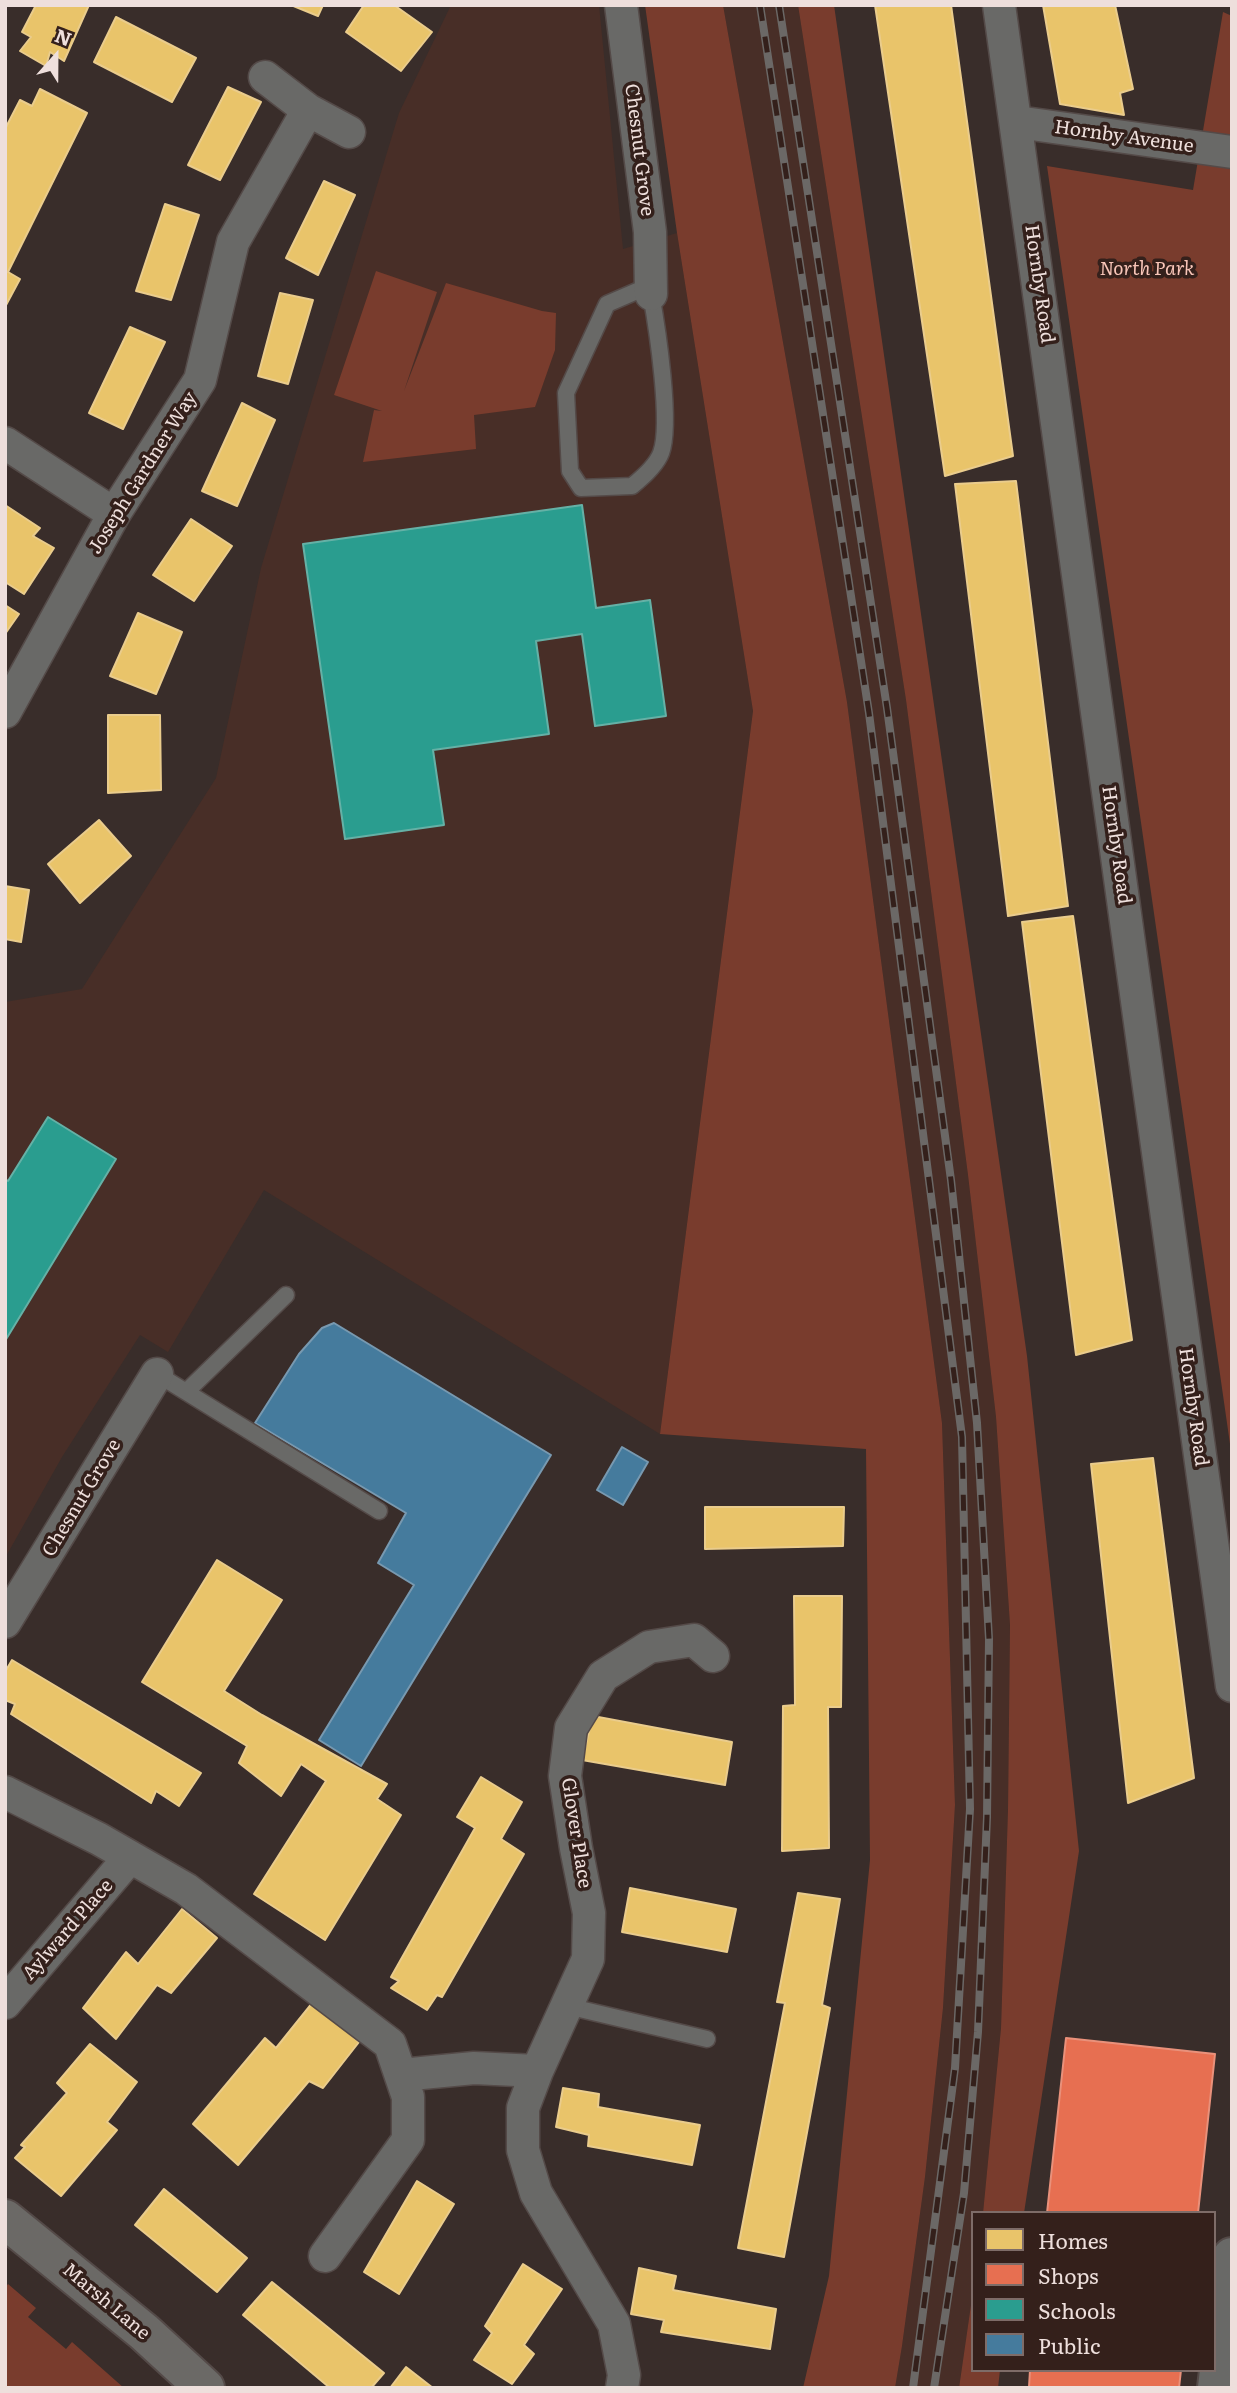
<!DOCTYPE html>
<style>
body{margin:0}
#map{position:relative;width:1237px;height:2393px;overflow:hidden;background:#392d2a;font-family:Literata,serif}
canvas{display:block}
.frame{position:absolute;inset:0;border:7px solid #eedfdc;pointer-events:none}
.legend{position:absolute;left:971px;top:2211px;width:245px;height:161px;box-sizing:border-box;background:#34201b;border:2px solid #7e6c68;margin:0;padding:9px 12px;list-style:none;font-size:21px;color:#eedfdc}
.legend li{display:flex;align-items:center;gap:14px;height:35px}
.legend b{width:35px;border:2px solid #7e6c68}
.north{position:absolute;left:21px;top:21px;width:70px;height:70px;-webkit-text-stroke:5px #34201b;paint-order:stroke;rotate:21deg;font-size:19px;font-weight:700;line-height:28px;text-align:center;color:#eedfdc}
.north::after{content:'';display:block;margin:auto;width:24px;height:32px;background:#eedfdc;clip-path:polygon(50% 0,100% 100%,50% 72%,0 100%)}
</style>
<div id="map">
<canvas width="1237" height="2393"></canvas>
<div class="frame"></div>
<ul class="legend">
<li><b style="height:19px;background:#e9c46a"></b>Homes</li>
<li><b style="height:19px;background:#e76f51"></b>Shops</li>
<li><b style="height:19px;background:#2a9d8f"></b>Schools</li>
<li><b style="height:19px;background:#457b9d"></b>Public</li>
</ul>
<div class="north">N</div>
</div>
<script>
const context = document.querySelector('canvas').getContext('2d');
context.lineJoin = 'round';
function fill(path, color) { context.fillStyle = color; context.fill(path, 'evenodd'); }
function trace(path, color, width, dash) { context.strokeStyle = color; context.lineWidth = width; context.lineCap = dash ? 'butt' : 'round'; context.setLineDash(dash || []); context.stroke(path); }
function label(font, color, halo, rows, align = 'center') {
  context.font = font + ' Literata,serif'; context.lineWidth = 7; context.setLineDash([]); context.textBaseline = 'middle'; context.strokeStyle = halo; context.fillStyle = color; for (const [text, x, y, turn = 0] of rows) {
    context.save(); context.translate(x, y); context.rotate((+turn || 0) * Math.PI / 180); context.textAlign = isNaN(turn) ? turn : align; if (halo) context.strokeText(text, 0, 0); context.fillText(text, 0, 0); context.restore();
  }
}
fill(new Path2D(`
 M 451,5 L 599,5 L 623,249 L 677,233 L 753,711 L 660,1434 L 264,1190 L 168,1352 L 140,1335 L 62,1457 L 5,1558 L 5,1002 L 82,989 L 216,778 L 261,568 L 399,113 Z
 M 723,5 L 798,5 L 906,700 L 968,1175 L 996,1417 L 1010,1625 L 1008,1809 L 1001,2028 L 983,2213 L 973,2213 L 973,2291 L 959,2388 L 895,2388 L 902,2346 L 925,2177 L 943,2008 L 955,1805 L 942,1423 L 847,702 Z`), '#482e27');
fill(new Path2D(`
 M 645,5 L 723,5 L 847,702 L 942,1423 L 955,1805 L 943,2008 L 925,2177 L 902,2346 L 895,2388 L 803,2388 L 829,2276 L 870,1860 L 866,1449 L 660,1434 L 753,711 L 677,233 Z
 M 798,5 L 834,5 L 1027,1356 L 1079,1851 L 1024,2213 L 983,2213 L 1001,2028 L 1008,1809 L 1010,1625 L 996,1417 L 968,1175 L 906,700 Z
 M 1223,12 L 1232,16 L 1232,1458 L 1047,166 L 1193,190 Z
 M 376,271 L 437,292 L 404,391 L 446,283 L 542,311 L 556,313 L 555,350 L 535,407 L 474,415 L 476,449 L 363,462 L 374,410 L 382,411 L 334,395 Z
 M 8,2284 L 36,2308 L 28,2317 L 66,2349 L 72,2342 L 124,2388 L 5,2388 L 5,2288 Z
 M 973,2291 L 973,2370 L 1000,2370 L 998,2388 L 959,2388 Z`), '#793c2d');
const homes = new Path2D(`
 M 36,5 L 89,5 L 64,61 L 50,52 L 46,66 L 20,51 L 31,37 L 22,32 Z
 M 291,5 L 323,5 L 318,16 Z
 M 364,5 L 394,5 L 432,32 L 401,71 L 346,32 Z
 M 875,5 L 951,5 L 1013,456 L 945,476 Z
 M 1043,5 L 1115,5 L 1133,89 L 1120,93 L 1124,115 L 1060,104 Z
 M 116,17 L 196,58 L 172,102 L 94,62 Z
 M 228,87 L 261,102 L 220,180 L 188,165 Z
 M 40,89 L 87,113 L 8,272 L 20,279 L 5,307 L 5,129 L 20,100 L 32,106 Z
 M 324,181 L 355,195 L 318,275 L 286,258 Z
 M 165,204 L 199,215 L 171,300 L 136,291 Z
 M 280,293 L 313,300 L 288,384 L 258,376 Z
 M 130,327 L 165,342 L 123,429 L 89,413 Z
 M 242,403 L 275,420 L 237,506 L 202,491 Z
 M 1016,481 L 1068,906 L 1008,916 L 955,484 Z
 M 5,505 L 40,528 L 33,536 L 54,548 L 24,594 L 5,582 Z
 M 191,519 L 232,546 L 194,601 L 153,575 Z
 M 5,605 L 19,614 L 5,634 Z
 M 138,613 L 182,632 L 156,694 L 110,676 Z
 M 108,715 L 160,715 L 161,790 L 108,793 Z
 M 99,820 L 131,856 L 80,903 L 48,864 Z
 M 5,886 L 29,890 L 21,942 L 5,939 Z
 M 1073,916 L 1132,1340 L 1076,1355 L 1022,922 Z
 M 1153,1458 L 1194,1778 L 1128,1803 L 1091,1464 Z
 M 705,1507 L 844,1507 L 843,1546 L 705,1549 Z
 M 217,1560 L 282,1600 L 224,1691 L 262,1715 L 387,1784 L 377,1799 L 401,1815 L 325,1940 L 254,1894 L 326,1781 L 301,1764 L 281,1796 L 239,1763 L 247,1746 L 142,1682 Z
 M 794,1596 L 842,1596 L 841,1707 L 828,1707 L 829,1848 L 782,1851 L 783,1706 L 795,1705 Z
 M 12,1660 L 201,1773 L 179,1806 L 156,1791 L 151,1803 L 11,1714 L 15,1704 L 5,1700 L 5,1672 Z
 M 593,1716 L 732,1742 L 725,1785 L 582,1760 Z
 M 481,1777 L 522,1802 L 501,1839 L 524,1854 L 442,1997 L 437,1995 L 427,2010 L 391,1988 L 399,1981 L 391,1977 L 475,1828 L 457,1817 Z
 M 630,1888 L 736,1909 L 727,1952 L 622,1932 Z
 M 798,1893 L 840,1899 L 822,2005 L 830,2008 L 784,2257 L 738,2248 L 785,2003 L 777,2002 Z
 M 182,1909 L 217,1938 L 171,1993 L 157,1985 L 116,2039 L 83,2008 L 126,1952 L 138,1964 Z
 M 313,2002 L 359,2042 L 323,2088 L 309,2081 L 238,2165 L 193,2124 L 265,2038 L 276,2048 Z
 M 90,2044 L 137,2082 L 107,2122 L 117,2130 L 61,2196 L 15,2158 L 25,2147 L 21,2145 L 67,2093 L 57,2083 Z
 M 563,2088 L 599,2094 L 598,2107 L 700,2125 L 692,2165 L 588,2146 L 589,2135 L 556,2127 Z
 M 417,2181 L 454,2204 L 399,2294 L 364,2272 Z
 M 164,2189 L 247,2258 L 217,2292 L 135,2225 Z
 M 523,2264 L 562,2289 L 524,2345 L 534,2354 L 512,2384 L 474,2360 L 492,2333 L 485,2326 Z
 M 639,2268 L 676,2276 L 673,2290 L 776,2309 L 770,2349 L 661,2332 L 664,2320 L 631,2314 Z
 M 272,2282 L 384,2373 L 371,2388 L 330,2388 L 243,2315 Z
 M 406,2367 L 433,2388 L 390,2388 Z`);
fill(homes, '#e9c46a');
trace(homes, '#eacc8c', 2);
const shops = new Path2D(`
 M 1066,2038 L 1215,2054 L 1198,2213 L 1047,2213 Z
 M 1030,2370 L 1181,2370 L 1179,2388 L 1029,2387 Z`);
fill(shops, '#e76f51');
trace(shops, '#e9917b', 2);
const schools = new Path2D(`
 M 582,505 L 596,608 L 650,600 L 666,716 L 595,726 L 582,634 L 536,641 L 549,734 L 433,750 L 444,825 L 345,839 L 303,544 Z
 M 48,1117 L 116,1159 L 5,1341 L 5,1179 L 8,1181 Z`);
fill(schools, '#2a9d8f');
trace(schools, '#65b1a6', 2);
const public = new Path2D(`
 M 334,1323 L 551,1455 L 361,1766 L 319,1740 L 414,1585 L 378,1563 L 406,1513 L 255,1423 L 299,1354 L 322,1328 Z
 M 622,1447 L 648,1462 L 623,1505 L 597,1490 Z`);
fill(public, '#457b9d');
trace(public, '#7899b0', 2);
const service = new Path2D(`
 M 637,291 L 651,294 C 657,327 672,424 661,453 C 656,466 642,478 632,486 L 581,488 L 570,471 L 566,393 L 607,304 Z
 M 157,1374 L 379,1511
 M 186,1392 L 286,1295
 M 567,2006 L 707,2039`);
const minor = new Path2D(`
 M 621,5 L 650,232 L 651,294
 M 999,5 L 1232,1686
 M 265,77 L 308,110 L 349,132
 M 1017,122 L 1232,152
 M 5,443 L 114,514
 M 5,712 L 114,514 L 200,380 L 233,242 L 308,110
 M 5,1622 L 157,1374
 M 5,1792 L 99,1839 L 186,1889 L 390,2044 L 408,2097 L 408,2140 L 325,2256
 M 5,2003 L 130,1857
 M 401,2075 L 474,2068 L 537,2071
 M 622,2388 L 624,2375 L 614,2324 L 536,2193 L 523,2150 L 523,2108 L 537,2071 L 588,1959 L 589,1913 L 576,1848 L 565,1776 L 571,1728 L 603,1676 L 649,1647 L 694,1640 L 713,1656`);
const tertiary = new Path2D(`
 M 1217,2388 L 1232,2257`);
const primary = new Path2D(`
 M 5,2219 L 144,2332 L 205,2388`);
trace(service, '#544a48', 19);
trace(minor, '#544a48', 35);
trace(tertiary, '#544a48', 42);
trace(primary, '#544a48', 42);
trace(service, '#696967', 16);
trace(minor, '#696967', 32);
trace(tertiary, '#696967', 38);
trace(primary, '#6b6966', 38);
const rail = new Path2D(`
 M 760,5 L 869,713 L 962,1437 L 970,1809 L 955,2068 L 913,2388
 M 779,5 L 887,708 L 951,1180 L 977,1423 L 989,1639 L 987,1817 L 978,2032 L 964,2193 L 934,2388`);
trace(rail, '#6b6866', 8);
trace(rail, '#34201b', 5, [16]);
label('19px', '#eedfdc', '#34201b', [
 ["Hornby Avenue",1124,137,8],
 ["Chesnut Grove",639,150,83],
 ["Hornby Road",1039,284,82],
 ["Joseph Gardner Way",143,473,-58],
 ["Hornby Road",1116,845,82],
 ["Hornby Road",1193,1407,82],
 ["Chesnut Grove",82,1498,-59],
 ["Glover Place",576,1833,81],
 ["Aylward Place",68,1930,-49],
 ["Marsh Lane",106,2302,40]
]);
label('italic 19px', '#f8c5b8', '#34201b', [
 ["North Park",1147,269]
]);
</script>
